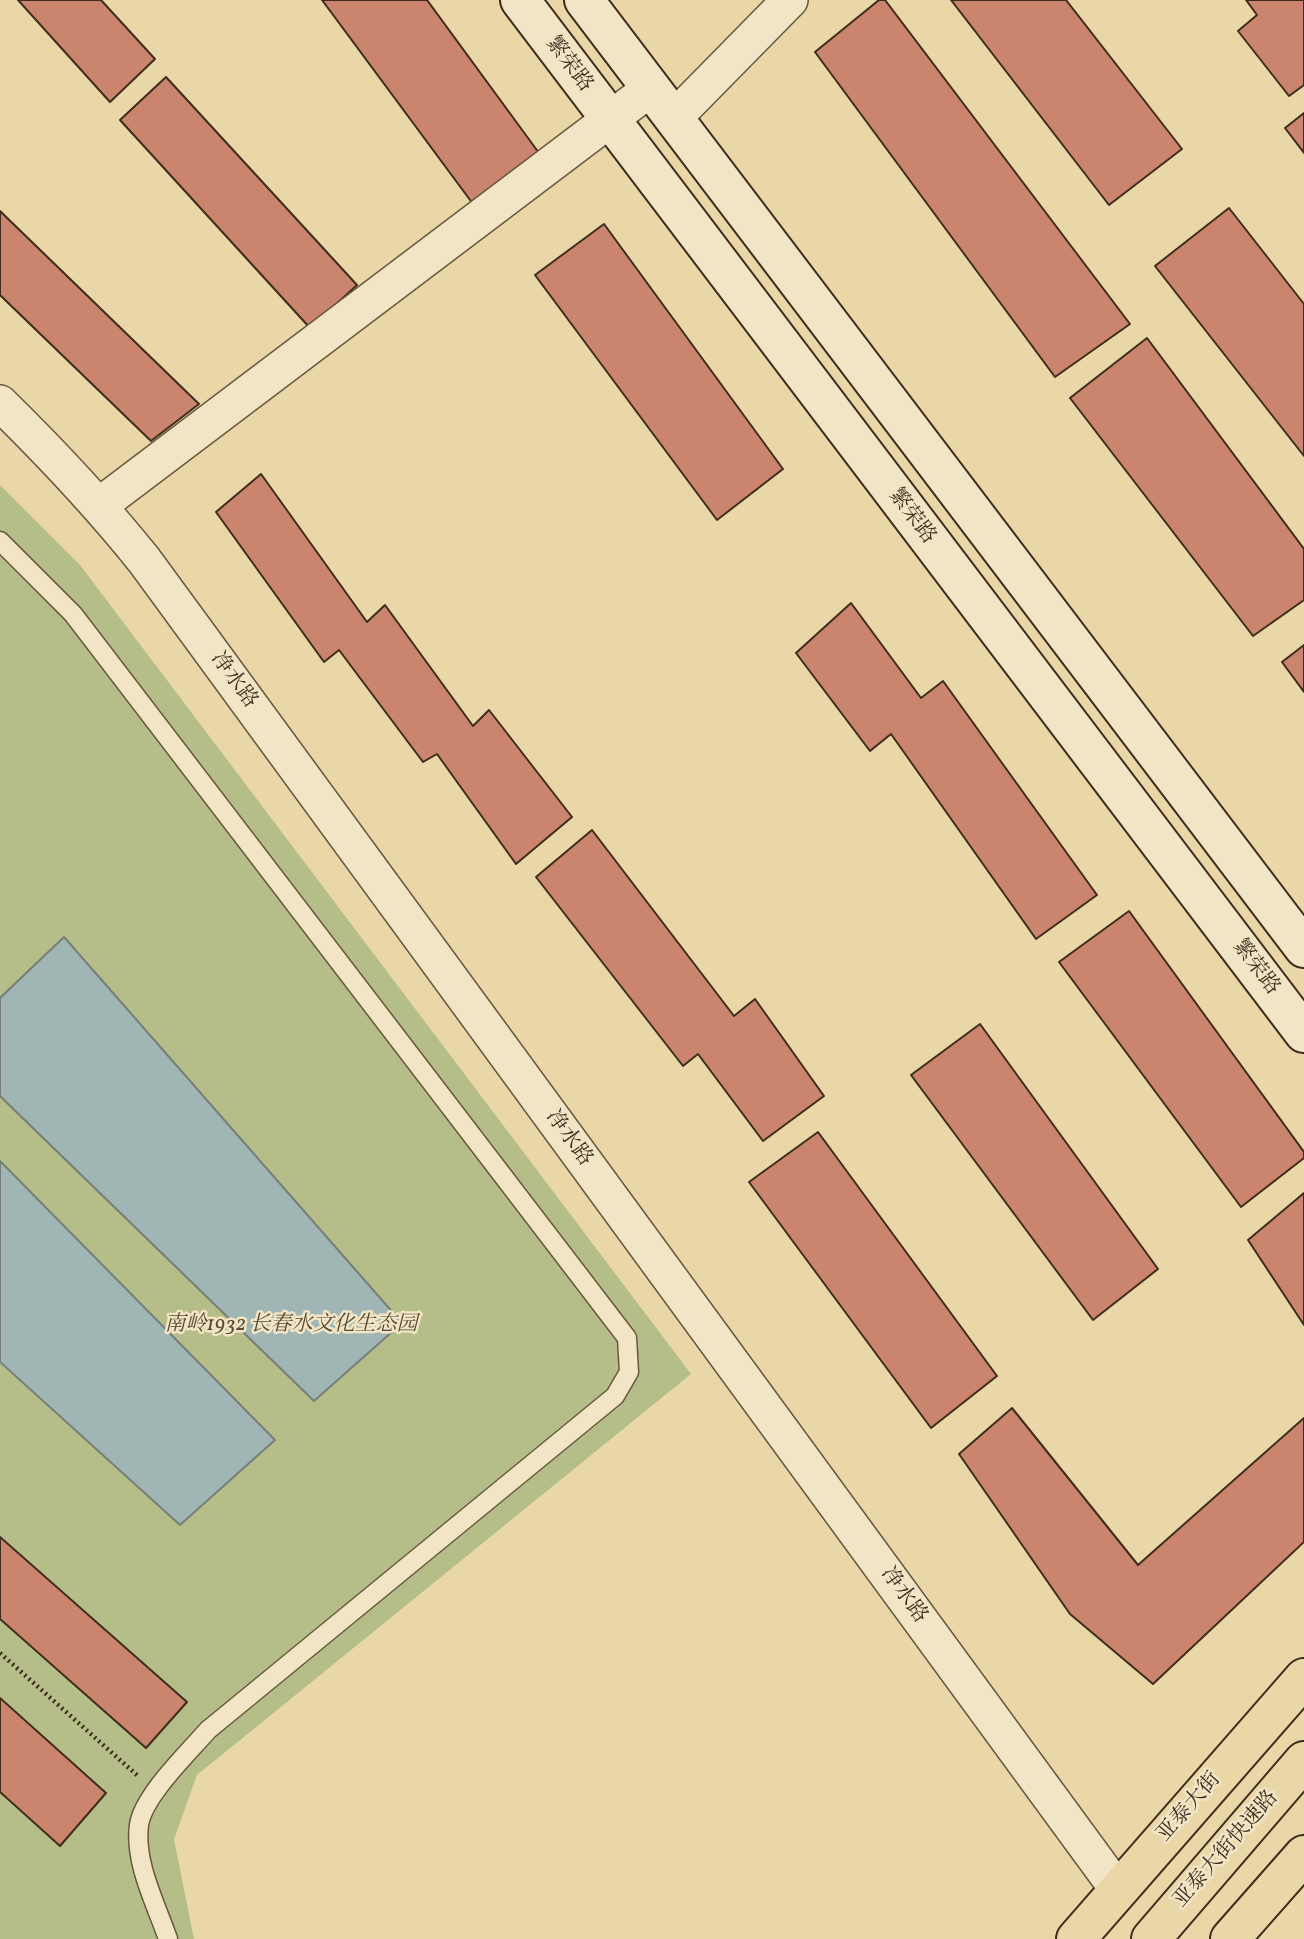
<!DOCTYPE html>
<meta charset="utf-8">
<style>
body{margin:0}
canvas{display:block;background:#e9d7a7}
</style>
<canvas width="1304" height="1939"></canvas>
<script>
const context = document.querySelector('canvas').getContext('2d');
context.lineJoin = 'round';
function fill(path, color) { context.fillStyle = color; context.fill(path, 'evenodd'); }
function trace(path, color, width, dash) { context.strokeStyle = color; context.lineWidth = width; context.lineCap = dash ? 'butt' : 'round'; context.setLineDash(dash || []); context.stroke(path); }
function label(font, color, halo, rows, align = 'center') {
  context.font = font + ' Vollkorn,"Noto Serif SC",serif'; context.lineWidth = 5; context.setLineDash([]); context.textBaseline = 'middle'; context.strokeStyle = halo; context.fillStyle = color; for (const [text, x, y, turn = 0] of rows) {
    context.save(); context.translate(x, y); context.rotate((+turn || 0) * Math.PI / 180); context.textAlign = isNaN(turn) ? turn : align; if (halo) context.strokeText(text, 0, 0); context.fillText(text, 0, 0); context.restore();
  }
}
fill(new Path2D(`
 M 0,485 L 80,565 L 691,1374 L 197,1775 L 174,1839 L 194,1939 L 0,1939 Z`), '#b5be88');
const water = new Path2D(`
 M 64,937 L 402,1323 L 314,1401 L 0,1096 L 0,998 Z
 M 0,1161 L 275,1440 L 180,1525 L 0,1362 Z`);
fill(water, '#9fb6b4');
trace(water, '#787f78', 2);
const building = new Path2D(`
 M 18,0 L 101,0 L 155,59 L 110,102 Z
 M 322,0 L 427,0 L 539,153 L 473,204 Z
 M 879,0 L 885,0 L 1130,324 L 1055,377 L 815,52 Z
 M 951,0 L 1066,0 L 1182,149 L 1109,205 Z
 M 1246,0 L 1304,0 L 1304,85 L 1289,96 L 1238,31 L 1257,15 Z
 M 166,77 L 357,285 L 310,328 L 120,120 Z
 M 1304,113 L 1304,153 L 1285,128 Z
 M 1229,208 L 1304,304 L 1304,456 L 1155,266 Z
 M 0,211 L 199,404 L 151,441 L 0,295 Z
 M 604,224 L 783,469 L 717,520 L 535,275 Z
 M 1147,338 L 1304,549 L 1304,600 L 1253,636 L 1070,398 Z
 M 261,474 L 367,622 L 385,605 L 473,726 L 489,710 L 572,817 L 516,864 L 437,754 L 423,762 L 339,650 L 324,662 L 216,512 Z
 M 851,603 L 921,698 L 943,681 L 1097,895 L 1036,939 L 891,734 L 870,751 L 796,653 Z
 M 1304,645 L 1304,692 L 1282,662 Z
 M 592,830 L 734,1016 L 755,999 L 824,1096 L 763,1141 L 698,1054 L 683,1066 L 536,877 Z
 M 1129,911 L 1304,1152 L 1304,1158 L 1241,1207 L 1059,962 Z
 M 980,1024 L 1158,1269 L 1093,1320 L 911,1075 Z
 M 818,1132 L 997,1376 L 931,1428 L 749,1182 Z
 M 1304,1193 L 1304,1325 L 1248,1240 Z
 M 1012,1408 L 1138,1565 L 1304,1418 L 1304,1542 L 1153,1684 L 1070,1614 L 959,1454 Z
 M 0,1537 L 187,1702 L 146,1748 L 0,1619 Z
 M 0,1698 L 106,1793 L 60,1846 L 0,1792 Z`);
fill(building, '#cb846d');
trace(building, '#3e2d1d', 2);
const service = new Path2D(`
 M 0,541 L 73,614 L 627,1338 L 629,1372 L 615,1396 L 208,1730 C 189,1752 143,1796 139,1825 C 134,1863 156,1904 168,1939`);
const minor = new Path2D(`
 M 673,119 L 790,0
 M 0,403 C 51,453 99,504 144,560 L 1118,1890
 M 100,505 L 650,89`);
const secondary = new Path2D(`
 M 520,0 L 1304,1033
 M 584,0 L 1304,948`);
const primary = new Path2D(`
 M 1076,1939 L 1304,1678`);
const trunk = new Path2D(`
 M 1151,1939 L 1304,1761
 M 1230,1939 L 1304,1855`);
trace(service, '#695840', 21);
trace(minor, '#695840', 38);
trace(secondary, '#3e2d1d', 42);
trace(primary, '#3e2d1d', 42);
trace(trunk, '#3e2d1d', 42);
trace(new Path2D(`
 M 0,1653 L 138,1776`), '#3e2d1d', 4.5, [2, 3.5]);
trace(service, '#f1e5c6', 18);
trace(minor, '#f1e5c6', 35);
trace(secondary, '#f1e5c6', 38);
trace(primary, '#e9d7a7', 38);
trace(trunk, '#e9d7a7', 38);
label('21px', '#3e2d1d', '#f1e5c6', [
 ["繁荣路",568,65,53],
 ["繁荣路",911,517,53],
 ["净水路",233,681,54],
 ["繁荣路",1255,968,53],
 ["净水路",568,1139,54],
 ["净水路",903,1596,54],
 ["亚泰大街",1190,1808,-49],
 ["亚泰大街快速路",1227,1850,-49]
]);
label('italic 21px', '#564a32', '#f1e5c6', [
 ["南岭1932 长春水文化生态园",291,1326]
]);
</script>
